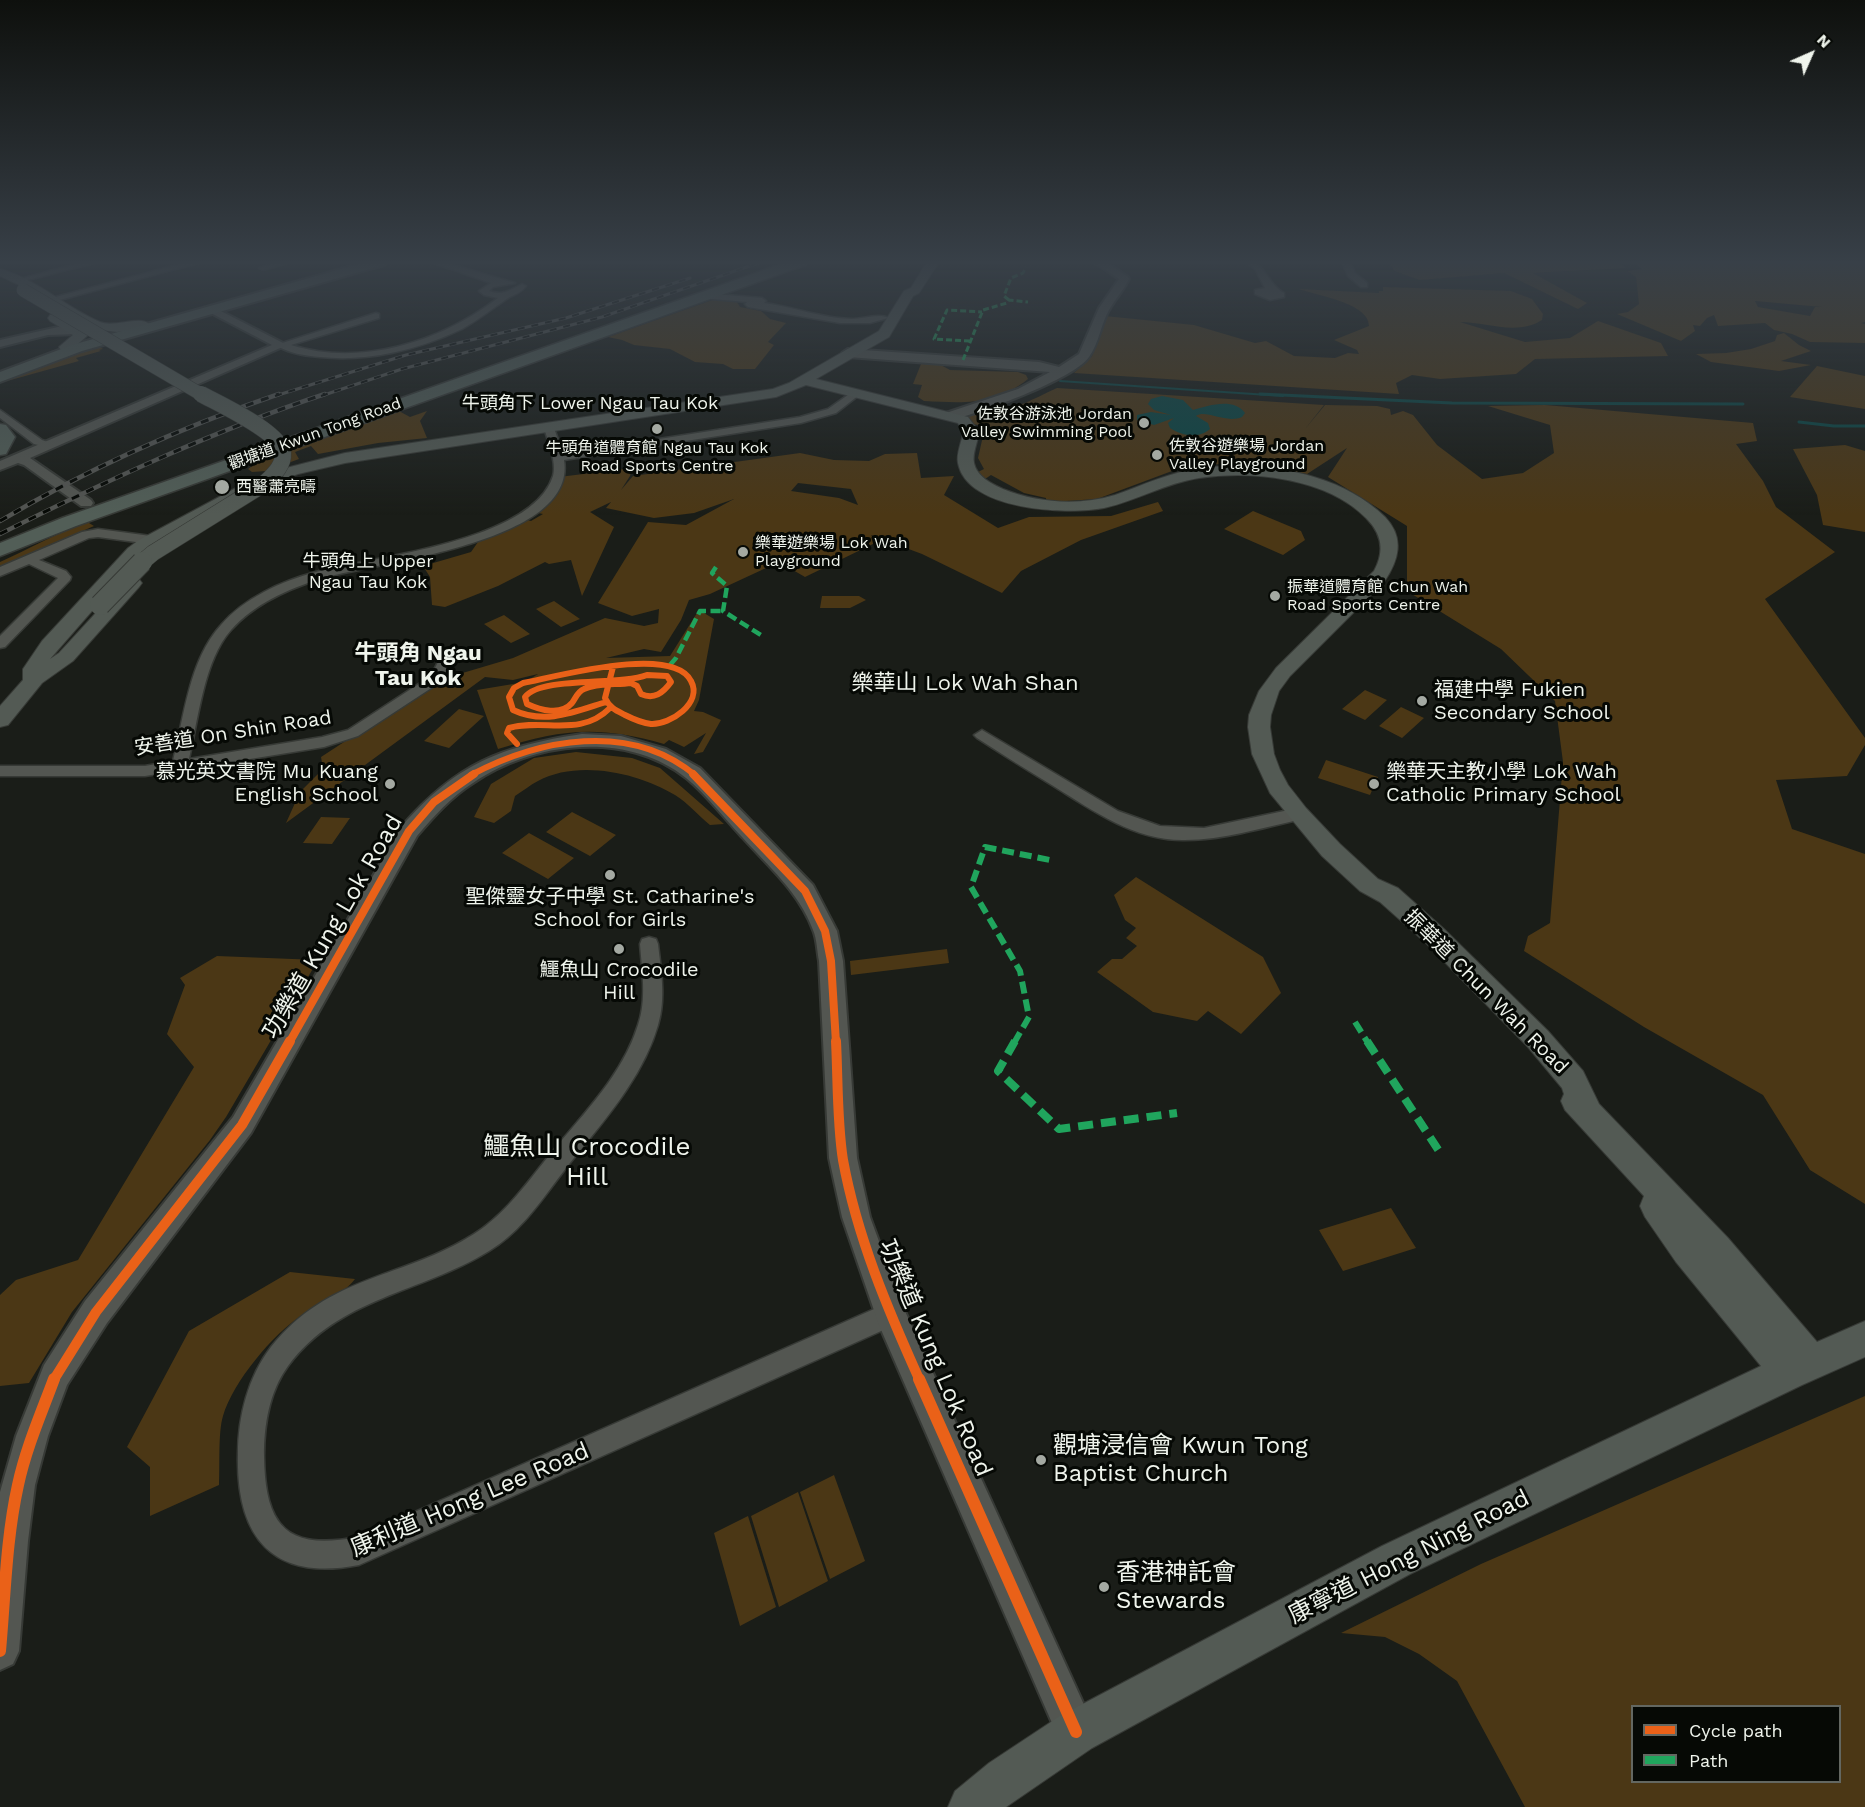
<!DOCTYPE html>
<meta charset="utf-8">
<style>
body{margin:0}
#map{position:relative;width:1865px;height:1807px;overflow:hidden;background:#1a1d18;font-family:"Work Sans",sans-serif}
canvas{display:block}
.legend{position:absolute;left:1631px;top:1705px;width:210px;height:78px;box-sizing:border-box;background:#060905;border:2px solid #636761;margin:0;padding:8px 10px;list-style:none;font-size:18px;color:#eff4ec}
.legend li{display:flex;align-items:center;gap:12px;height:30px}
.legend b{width:30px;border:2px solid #636761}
.north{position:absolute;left:1781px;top:24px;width:60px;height:60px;-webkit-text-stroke:4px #060905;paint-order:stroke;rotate:45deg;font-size:16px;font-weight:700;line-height:24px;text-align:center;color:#eff4ec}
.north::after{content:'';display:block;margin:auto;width:21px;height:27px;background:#eff4ec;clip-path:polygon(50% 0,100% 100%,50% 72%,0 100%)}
</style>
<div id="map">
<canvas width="1865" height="1807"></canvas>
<ul class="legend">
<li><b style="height:8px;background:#ea6118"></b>Cycle path</li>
<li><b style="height:8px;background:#20a55d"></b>Path</li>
</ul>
<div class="north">N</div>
</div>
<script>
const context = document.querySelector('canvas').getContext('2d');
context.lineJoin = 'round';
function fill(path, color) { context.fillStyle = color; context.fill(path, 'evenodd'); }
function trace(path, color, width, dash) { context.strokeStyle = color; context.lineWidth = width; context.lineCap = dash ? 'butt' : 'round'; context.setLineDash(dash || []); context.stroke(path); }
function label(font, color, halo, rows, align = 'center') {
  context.font = font + ' "Work Sans","Noto Sans TC",sans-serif'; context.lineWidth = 6; context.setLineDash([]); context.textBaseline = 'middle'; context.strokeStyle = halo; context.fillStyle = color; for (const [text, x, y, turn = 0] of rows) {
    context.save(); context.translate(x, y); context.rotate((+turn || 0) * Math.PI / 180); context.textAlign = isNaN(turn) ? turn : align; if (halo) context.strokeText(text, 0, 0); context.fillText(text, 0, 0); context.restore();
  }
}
fill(new Path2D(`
 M 1390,262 L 1619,262 L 1626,268 L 1533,273 L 1587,303 L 1578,309 L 1504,273 L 1420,280 L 1394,271 Z
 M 1633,262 L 1865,262 L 1865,322 L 1861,323 L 1865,324 L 1865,343 L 1810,342 L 1792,334 L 1774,330 L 1765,323 L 1718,326 L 1714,315 L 1707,318 L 1700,326 L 1693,325 L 1695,331 L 1681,341 L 1617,314 L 1628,312 L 1639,304 L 1636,277 L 1627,271 L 1642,269 ZM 1755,301 L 1822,307 L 1815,307 L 1810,316 L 1758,307 Z
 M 1383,287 L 1511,291 L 1532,299 L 1543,314 L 1542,320 C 1517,336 1486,322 1460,322 L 1525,342 L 1570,338 L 1598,321 L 1661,343 L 1668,356 L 1535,359 L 1516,374 L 1440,379 L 1412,375 L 1396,383 L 1399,394 L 1074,373 L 1092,356 L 1105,316 L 1194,325 L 1255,343 L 1266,341 L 1294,356 L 1335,358 L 1348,353 L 1359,354 L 1357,350 L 1334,340 L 1369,326 C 1369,303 1318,296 1299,289 L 1379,293 L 1379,291 L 1383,291 Z
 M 715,299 L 737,302 L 740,307 L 761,311 L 770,319 L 786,323 L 768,342 L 774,345 L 755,369 L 733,369 L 723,364 L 695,362 L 670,349 L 634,345 L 622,340 L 608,337 Z
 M 1784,333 L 1799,345 L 1811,351 L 1781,361 L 1811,365 L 1779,371 L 1711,362 L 1696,354 L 1726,353 L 1751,349 L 1775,341 L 1777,335 Z
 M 100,347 L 103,349 L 99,350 L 101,351 L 76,358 L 79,361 L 0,383 L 67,356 Z
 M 926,363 L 939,364 L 950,370 L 1018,372 L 1026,375 L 1028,379 C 994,406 964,403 924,401 L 918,397 L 922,385 L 913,384 L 921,364 Z
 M 1817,366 L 1865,376 L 1865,409 L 1790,397 Z
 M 1057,388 L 1324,405 L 1305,429 L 1325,405 L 1377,406 L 1390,409 L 1391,415 L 1403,411 L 1413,415 L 1437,445 L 1482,479 L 1523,473 L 1554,453 L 1550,425 L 1488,406 L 1545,405 L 1753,423 L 1757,441 L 1736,444 L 1763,481 L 1776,507 L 1835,552 L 1765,599 L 1865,738 L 1865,745 L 1847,776 L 1776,780 L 1792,829 L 1865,854 L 1865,1204 L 1810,1170 L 1763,1095 L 1644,1027 L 1524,951 L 1528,936 L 1550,923 L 1563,762 L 1555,701 L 1501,649 L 1407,591 L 1407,526 L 1328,477 L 1347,448 L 1307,474 L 1260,466 L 1212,464 L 1172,471 L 1097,499 L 1067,501 L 1059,504 L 1046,503 L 1046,498 L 1024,493 L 991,475 L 982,481 L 976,473 L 984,469 L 978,458 L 983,436 L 982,432 L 978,432 L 982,430 L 978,425 L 965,423 L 966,416 L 980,407 C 1002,419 1036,397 1057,388 Z
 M 397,410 L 410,417 L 427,411 L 420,421 L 427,438 L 378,443 L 318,454 L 311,446 L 295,452 L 299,459 L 266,471 L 252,472 L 248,469 L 255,464 Z
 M 1845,445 L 1865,451 L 1865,532 L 1823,525 L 1817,495 L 1793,449 Z
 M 800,453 L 834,460 L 869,461 L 885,454 L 917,453 L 921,478 L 954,476 L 944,495 L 998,528 L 1029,517 L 1111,516 L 1158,502 L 1163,511 L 1081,540 L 1021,571 L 1002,593 L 922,554 L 871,535 L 877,542 L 805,577 L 779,562 L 710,594 L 689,600 L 681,620 L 661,652 L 644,649 L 606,658 L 670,656 L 697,613 L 704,613 L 714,619 L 699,700 L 694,711 L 703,712 L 721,720 L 703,752 L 694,754 L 706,733 L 684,747 L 669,740 L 664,744 C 599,725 561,729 498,749 L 477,690 L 525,682 L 538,674 L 513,680 L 485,677 L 286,823 L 300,792 L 323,769 L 321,757 L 439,680 L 513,658 L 605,618 L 644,626 L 658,623 L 659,609 L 632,616 L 598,603 L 648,522 L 686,525 L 734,499 L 694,513 L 654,518 L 606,508 L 611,502 L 590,512 L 614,527 L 582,596 L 571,560 L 549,564 L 545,562 L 498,586 L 445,607 L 432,605 L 430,577 L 423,566 L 471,552 L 478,542 L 520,518 L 531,521 L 543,514 L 528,511 L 559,477 L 632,468 L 630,476 L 621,490 L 633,476 ZM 798,483 L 851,489 L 858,505 L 839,498 L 791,491 Z
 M 1253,511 L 1301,531 L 1305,540 L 1283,555 L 1224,529 Z
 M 84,523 L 89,523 L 94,526 L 0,567 L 0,562 C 29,549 55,534 84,523 Z
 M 822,596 L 859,596 L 866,600 L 850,608 L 820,608 Z
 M 554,601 L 580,619 L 561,627 L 536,609 Z
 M 504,615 L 530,634 L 511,643 L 484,624 Z
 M 1365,690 L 1387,700 L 1365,720 L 1342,709 Z
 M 1401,707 L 1424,718 L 1402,738 L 1379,726 Z
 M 459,709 L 484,716 L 449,748 L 424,741 Z
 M 576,752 L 632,758 L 660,768 L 724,824 L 710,825 C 699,816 688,803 675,795 C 639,773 578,759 538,781 C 530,785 523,791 515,796 L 511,811 L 494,823 L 474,817 L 491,784 L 534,758 Z
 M 1326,760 L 1378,777 L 1370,795 L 1318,778 Z
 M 572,812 L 616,835 L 590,856 L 546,832 Z
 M 321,817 L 350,818 L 332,844 L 303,843 Z
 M 529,833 L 574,858 L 548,879 L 502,853 Z
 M 1136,877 L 1263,957 L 1281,993 L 1241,1034 L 1208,1011 L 1197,1021 L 1153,1012 L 1097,972 L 1112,959 L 1122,959 L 1137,946 L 1126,938 L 1136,928 L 1125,920 L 1114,895 Z
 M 947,949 L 949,963 L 851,975 L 850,961 Z
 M 217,956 L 318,960 L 226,1117 L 210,1140 L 72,1312 L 29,1383 L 0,1386 L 0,1295 L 16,1280 L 78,1260 L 194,1067 L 167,1034 L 185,985 L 180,978 Z
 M 1391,1208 L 1416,1248 L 1343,1271 L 1319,1230 Z
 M 290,1272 L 355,1279 C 341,1297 320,1302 302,1315 C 273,1334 233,1382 223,1416 C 218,1432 220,1466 219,1485 L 150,1516 L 150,1467 L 127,1447 L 189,1331 Z
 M 1865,1396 L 1865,1807 L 1525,1807 L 1457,1681 L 1419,1654 L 1385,1637 L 1341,1633 L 1481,1564 ZM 1632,1706 L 1840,1706 L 1840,1782 L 1632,1782 Z
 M 834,1475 L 865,1561 L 830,1579 L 800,1492 Z
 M 798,1492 L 828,1581 L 779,1607 L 751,1516 Z
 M 748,1516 L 776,1607 L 740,1626 L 714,1533 Z`), '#4b3715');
fill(new Path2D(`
 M 1162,396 L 1183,400 L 1193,410 C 1208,406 1233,397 1245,413 L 1242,417 C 1225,424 1206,409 1196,416 L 1208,423 L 1210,429 C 1199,439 1182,436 1170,428 L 1168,423 L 1174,418 L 1154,425 L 1137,420 L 1137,415 L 1151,412 L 1171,415 L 1154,410 L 1148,404 L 1151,399 Z`), '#0b4644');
trace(new Path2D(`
 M 1060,381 L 1283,396`), '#0b4644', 2);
trace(new Path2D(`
 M 1260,394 L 1452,403 L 1743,404
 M 1799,422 L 1834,426 L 1865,426`), '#0b4644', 3);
const minor = new Path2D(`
 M 84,262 L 98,262 L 16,283 L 12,281 Z
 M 188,262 L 202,262 L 52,302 L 48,299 Z
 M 277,262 L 290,262 L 263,270 L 259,268 Z
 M 431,262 L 443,262 L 515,283 L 493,287 L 489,291 C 503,296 510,290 522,284 L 526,286 C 521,293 515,294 508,298 C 492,309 478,320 462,329 C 418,350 368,362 320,357 C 306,356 287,353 276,345 L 376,313 L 379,314 L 379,318 L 291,345 C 361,367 440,342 498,298 L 484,295 L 479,291 L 491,283 Z
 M 1246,262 C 1266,262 1267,284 1284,293 L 1284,297 L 1270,300 L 1255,294 L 1255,290 L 1265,288 L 1255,269 Z
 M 1342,262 L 1350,262 L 1355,273 L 1367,283 L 1367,287 L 1361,287 L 1348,276 Z
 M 703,293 L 762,298 L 766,301 L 764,303 C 794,307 821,318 852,319 C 862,319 880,313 888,318 L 870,323 L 840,323 L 748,307 L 745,304 L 747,302 L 700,298 L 699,296 Z
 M 855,390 L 859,391 L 859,395 L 836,413 L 801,423 L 564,460 C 578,544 374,562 320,579 C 288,589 254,604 231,630 C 204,660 198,720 189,759 L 322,737 L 348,730 L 431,676 L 440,658 L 450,658 L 452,661 L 442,681 L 358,736 L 324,747 L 145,776 L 0,776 L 0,766 L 145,766 L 173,761 C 184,717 189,660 221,625 C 244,598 282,581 316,572 C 375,556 532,542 553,476 C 557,463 548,441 544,428 L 545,426 L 554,428 L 563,454 L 800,417 L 828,409 Z
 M 0,410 L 42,440 L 56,445 L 51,448 L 34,444 L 0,418 Z
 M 98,529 L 151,536 L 157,540 L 151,544 L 98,537 L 89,538 L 39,560 L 66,571 L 71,577 L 70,580 L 5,647 L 0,648 L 0,636 L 58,578 L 29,564 L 0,576 L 0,567 L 82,532 Z
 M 982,730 L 1118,811 L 1160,826 L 1204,828 L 1298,808 L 1304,810 L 1306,814 L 1304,818 L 1298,820 C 1261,828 1223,840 1185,840 C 1136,841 1095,812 1055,787 C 1029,771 1003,755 977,738 L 974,735 Z
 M 649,937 L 656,939 L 658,944 C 661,971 666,999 658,1025 C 642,1080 601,1124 566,1168 C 543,1198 522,1231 489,1251 C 421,1293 339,1297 288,1366 C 269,1392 264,1425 264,1456 C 265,1526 286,1551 358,1537 L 890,1302 L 899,1305 L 902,1314 L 899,1323 L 359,1565 C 272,1582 236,1537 238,1454 C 238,1417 248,1377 271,1347 C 329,1274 403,1279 474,1234 C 507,1213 528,1181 552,1152 C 584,1113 623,1074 638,1025 C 647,999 642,971 640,944 L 642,939 Z`);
const tertiary = new Path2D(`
 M 1094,262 L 1106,262 L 1128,277 L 1129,279 C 1124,290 1115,299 1109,310 C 1101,324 1099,343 1089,357 C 1074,379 980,413 951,420 L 945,416 L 946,413 L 1018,389 L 1050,372 L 848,357 L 842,353 L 848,349 L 1039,362 L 1059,367 L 1079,354 L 1099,308 L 1119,279 Z
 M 211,306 L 287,345 L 30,458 L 91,500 L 93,503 L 91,506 L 81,506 L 24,465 L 18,463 L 0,470 L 0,461 L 272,345 L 207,311 L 206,309 Z
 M 58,327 L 78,328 L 84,331 L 78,334 L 48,335 L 0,347 L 0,340 Z
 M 582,734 L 621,736 L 666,749 L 700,768 L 813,885 L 837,931 L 843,961 L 857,1158 L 870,1217 L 904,1309 L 1090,1718 L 1095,1732 L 1090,1746 L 1076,1751 L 1062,1746 L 879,1325 L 842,1217 L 829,1158 L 819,961 C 817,951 817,939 813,930 C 799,892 768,866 742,837 C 724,818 706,794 686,778 C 626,730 533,742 473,783 C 451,797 434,816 417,836 L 251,1133 L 107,1323 L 67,1385 L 48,1436 L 35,1485 L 28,1541 L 19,1651 L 13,1664 L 0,1670 L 0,1492 L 16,1436 L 44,1365 L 85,1301 L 233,1117 L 402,826 C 456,764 501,746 582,734 Z`);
const secondary = new Path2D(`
 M 927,262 L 939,262 L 919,293 L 913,296 L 889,337 L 816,379 L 968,417 L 979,432 C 978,442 972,453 974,463 C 977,477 992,484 1003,489 C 1038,503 1079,506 1115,495 C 1143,485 1171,472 1201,468 C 1263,461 1339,472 1385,517 C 1405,538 1399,560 1384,582 L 1290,676 L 1279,691 L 1271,715 L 1270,727 L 1274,754 L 1280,770 L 1288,785 L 1306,808 L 1340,844 L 1378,879 L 1398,888 L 1444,929 L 1548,1031 L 1583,1071 L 1599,1104 L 1728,1238 L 1817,1342 L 1865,1321 L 1865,1357 L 1802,1385 L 1410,1574 L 1092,1748 L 1006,1807 L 948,1807 L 955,1791 L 989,1763 L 1060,1716 L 1382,1546 L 1761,1366 L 1676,1262 L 1645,1217 L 1640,1206 L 1644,1196 L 1565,1110 L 1561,1101 L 1564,1094 L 1562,1088 L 1528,1047 L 1426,943 L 1380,902 L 1360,891 L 1322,856 L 1270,793 L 1252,754 L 1248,727 L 1249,715 L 1259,691 L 1276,668 L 1374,571 C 1385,551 1382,534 1366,518 C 1327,478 1252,470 1199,478 C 1166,483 1136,501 1104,508 C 1068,515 967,511 958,463 C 956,453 962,442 963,432 L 958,423 L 806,385 L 776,397 L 345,463 L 298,474 L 261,487 L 151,548 L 140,556 L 50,659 L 59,653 L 127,579 L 139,579 L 142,583 L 139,587 L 73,661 L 42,683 L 8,725 L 0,727 L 0,706 L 23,680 L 23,669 L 42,641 L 128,548 L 139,540 L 249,481 L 286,468 L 345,453 L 773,389 L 789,383 L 879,331 L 904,291 L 911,288 Z
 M 0,269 C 37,279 65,307 100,322 C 114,328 140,315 149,324 L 143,328 L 117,332 L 94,329 L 28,289 L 0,276 Z
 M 54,314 L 87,332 L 88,335 L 71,350 L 61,350 L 59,347 L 73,335 L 50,321 L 48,318 L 50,315 Z`);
const primary = new Path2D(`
 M 366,262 L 386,262 L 384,265 L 82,351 L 0,382 L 0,372 L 72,345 Z`);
const trunk = new Path2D(`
 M 787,262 L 807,262 L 805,265 L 76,526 L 0,556 L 0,543 L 62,518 Z
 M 0,424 L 6,425 L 15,437 L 6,454 L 0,455 Z`);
trace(minor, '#373a36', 3);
trace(tertiary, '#373a36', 4);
trace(secondary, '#373a36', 2);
trace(primary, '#373a36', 4);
trace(trunk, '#373a36', 3);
fill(minor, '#535651');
fill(tertiary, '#535651');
fill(secondary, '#535a54');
fill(primary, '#525d56');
fill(trunk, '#525e57');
const railFar1 = new Path2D(`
 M 275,396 L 406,355 L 566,318 L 690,278
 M 321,396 L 402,369 L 602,317 L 761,262`);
const rail = new Path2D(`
 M 0,521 C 89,468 182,427 279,394
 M 0,534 C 106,481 213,431 325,394`);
trace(railFar1, '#525451', 3);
trace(rail, '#525451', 4.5);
trace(railFar1, '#060905', 2, [7]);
trace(rail, '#060905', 3, [8]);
const secondaryBridgeFar2 = new Path2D(`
 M 23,290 L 204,396`);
const secondaryBridgeFar1 = new Path2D(`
 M 141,563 L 153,553 L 264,484 C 272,476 284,466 283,453 C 281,432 219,404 201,394`);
const secondaryBridge = new Path2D(`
 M 100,605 L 142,562`);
trace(secondaryBridgeFar2, '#373a36', 14, []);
trace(secondaryBridgeFar1, '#373a36', 17, []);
trace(secondaryBridge, '#373a36', 22, []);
trace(secondaryBridgeFar2, '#535a54', 13);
trace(secondaryBridgeFar1, '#535a54', 16);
trace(secondaryBridge, '#535a54', 20);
trace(new Path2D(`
 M 1009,300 L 1004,296 L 1011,278 L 1023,273 L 1026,267
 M 970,341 L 934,339 L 947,310 L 982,312
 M 963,360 L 983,310 L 1007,303 L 1009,300 L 1028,302`), '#20a55d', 3, [6, 3]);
trace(new Path2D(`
 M 716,567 L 712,573 L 727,586 L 723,611 L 764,637
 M 670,665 L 676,658 L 700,611 L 723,611`), '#20a55d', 4.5, [10, 4.5]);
trace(new Path2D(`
 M 1355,1022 L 1368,1043
 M 1014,1043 L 1029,1017 L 1020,971 L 971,887 L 985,847 L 1055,861`), '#20a55d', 6, [12, 6]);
trace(new Path2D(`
 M 1015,1041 L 998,1071 L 1059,1129 L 1177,1113
 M 1367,1041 L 1439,1151`), '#20a55d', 8, [15, 8]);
trace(new Path2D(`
 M 647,675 L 667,676 L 671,682 C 663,693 654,700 641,694 L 637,686 L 631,683 C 616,685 597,683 584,689 C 577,692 576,698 572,703 C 561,716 540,710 527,704 L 525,697 C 541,676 619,686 647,675 Z
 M 606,702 C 574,712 545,725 513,710 L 509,697 L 514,688 L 523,683 C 555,677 673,644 691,681 C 703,703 670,725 651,724 C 642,723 633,719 625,715 C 615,710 610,708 605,698 L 613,667
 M 517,744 L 507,733 L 509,728 C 544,718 580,738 610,708
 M 471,775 C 539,739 630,721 695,775`), '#ea6118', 6);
trace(new Path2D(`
 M 693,774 L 805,891 L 825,931 L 831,961 L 836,1043
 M 289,1043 L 409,831 L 434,802 L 474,774`), '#ea6118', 8);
trace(new Path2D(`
 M 836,1041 C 838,1080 837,1122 843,1160 C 857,1237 888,1310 920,1381
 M 53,1381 L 96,1312 L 242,1125 L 290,1041`), '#ea6118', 10);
trace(new Path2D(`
 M 919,1379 L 1076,1732
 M 0,1651 C 5,1596 6,1539 18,1485 C 26,1448 41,1414 54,1379`), '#ea6118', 12);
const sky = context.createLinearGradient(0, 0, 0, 515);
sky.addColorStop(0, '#0e100d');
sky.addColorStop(0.51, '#384048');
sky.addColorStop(1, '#38404800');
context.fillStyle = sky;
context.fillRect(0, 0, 1865, 515);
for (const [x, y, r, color] of [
 [1144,423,6,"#a4a9a2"],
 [657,429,6,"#a4a9a2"],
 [1157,455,6,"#a4a9a2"],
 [222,487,8,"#a4a9a2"],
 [743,552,6,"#a4a9a2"],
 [1275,596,6,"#a4a9a2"],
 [1422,701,6,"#a4a9a2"],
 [390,784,6,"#a4a9a2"],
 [1374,784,6,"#a4a9a2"],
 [610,875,6,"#a4a9a2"],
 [619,949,6,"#a4a9a2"],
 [1041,1460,6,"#a4a9a2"],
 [1104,1587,6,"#a4a9a2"]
]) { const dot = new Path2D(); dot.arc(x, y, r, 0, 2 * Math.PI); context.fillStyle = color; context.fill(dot); trace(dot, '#060905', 2); }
label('16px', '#eff4ec', '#060905', [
 ["佐敦谷游泳池 Jordan",1132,414,"right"],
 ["Valley Swimming Pool",1132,432,"right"],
 ["佐敦谷遊樂場 Jordan",1169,446],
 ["Valley Playground",1169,464],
 ["牛頭角道體育館 Ngau Tau Kok",657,448,"center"],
 ["Road Sports Centre",657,466,"center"],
 ["西醫蕭亮疇",236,487],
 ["樂華遊樂場 Lok Wah",755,543],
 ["Playground",755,561],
 ["振華道體育館 Chun Wah",1287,587],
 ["Road Sports Centre",1287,605]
], 'left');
label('16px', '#eff4ec', '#060905', [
 ["觀塘道 Kwun Tong Road",315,434,-20]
]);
label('18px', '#eff4ec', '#060905', [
 ["牛頭角下 Lower Ngau Tau Kok",590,404],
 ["牛頭角上 Upper",368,562],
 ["Ngau Tau Kok",368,583]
]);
label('20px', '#eff4ec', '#060905', [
 ["福建中學 Fukien",1434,690],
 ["Secondary School",1434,713],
 ["慕光英文書院 Mu Kuang",378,772,"right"],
 ["English School",378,795,"right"],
 ["樂華天主教小學 Lok Wah",1386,772],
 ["Catholic Primary School",1386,795],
 ["聖傑靈女子中學 St. Catharine's",610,897,"center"],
 ["School for Girls",610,920,"center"],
 ["鱷魚山 Crocodile",619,970,"center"],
 ["Hill",619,993,"center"]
], 'left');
label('20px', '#eff4ec', '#060905', [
 ["安善道 On Shin Road",233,733,-9],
 ["振華道 Chun Wah Road",1486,992,45]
]);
label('bold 22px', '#eff4ec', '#060905', [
 ["牛頭角 Ngau",418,654],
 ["Tau Kok",418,679]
]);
label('22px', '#eff4ec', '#060905', [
 ["樂華山 Lok Wah Shan",965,684]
]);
label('24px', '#eff4ec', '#060905', [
 ["功樂道 Kung Lok Road",333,927,-60],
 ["功樂道 Kung Lok Road",935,1358,67],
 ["康利道 Hong Lee Road",470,1500,-23],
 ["康寧道 Hong Ning Road",1409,1557,-27]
]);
label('24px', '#eff4ec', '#060905', [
 ["觀塘浸信會 Kwun Tong",1053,1446],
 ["Baptist Church",1053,1474],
 ["香港神託會",1116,1573],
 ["Stewards",1116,1601]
], 'left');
label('26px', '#eff4ec', '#060905', [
 ["鱷魚山 Crocodile",587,1147],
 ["Hill",587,1177]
]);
</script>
